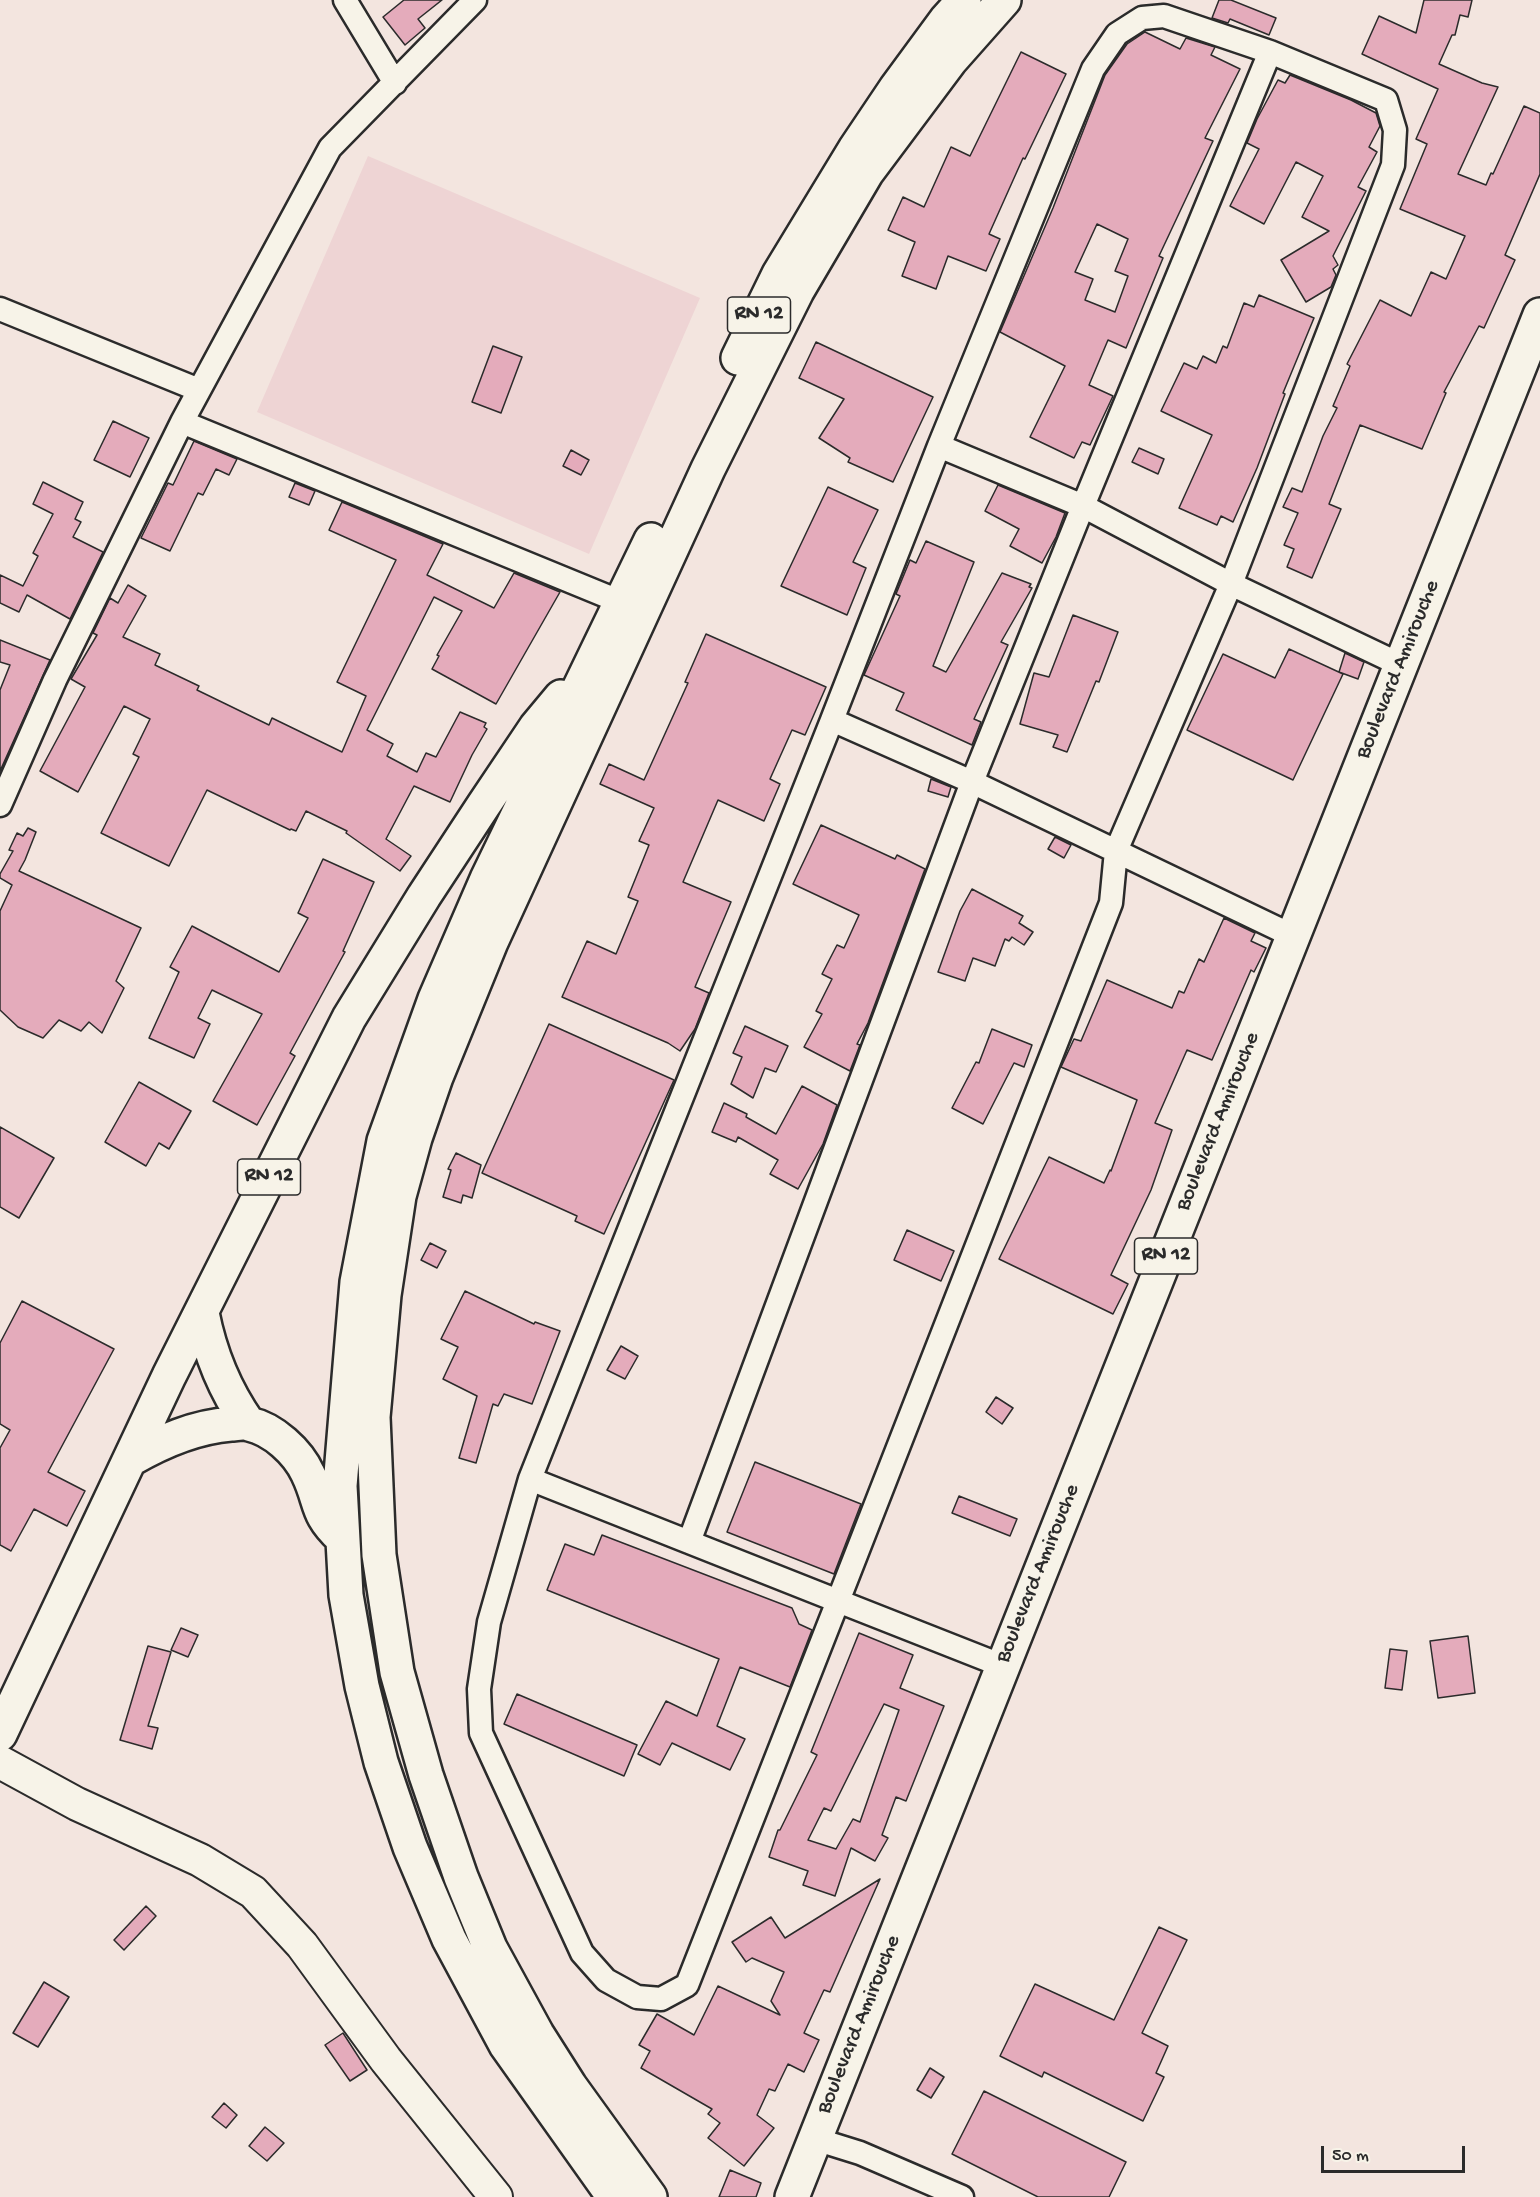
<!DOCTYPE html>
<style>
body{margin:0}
#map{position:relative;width:1540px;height:2197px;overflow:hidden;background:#f3e5df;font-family:"Gochi Hand",sans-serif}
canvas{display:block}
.scale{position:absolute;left:1321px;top:2146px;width:144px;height:27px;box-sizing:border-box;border:3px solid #2b2b2b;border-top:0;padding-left:8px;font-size:18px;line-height:21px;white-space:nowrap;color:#2b2b2b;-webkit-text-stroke:4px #f7f3e8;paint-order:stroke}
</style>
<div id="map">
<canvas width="1540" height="2197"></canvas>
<div class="scale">50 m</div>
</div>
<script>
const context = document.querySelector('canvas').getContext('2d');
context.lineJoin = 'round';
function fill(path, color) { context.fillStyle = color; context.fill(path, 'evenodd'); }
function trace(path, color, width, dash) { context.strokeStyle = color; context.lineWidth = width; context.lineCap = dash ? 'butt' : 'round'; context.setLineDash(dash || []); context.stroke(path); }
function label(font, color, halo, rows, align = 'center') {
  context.font = font + ' "Gochi Hand",sans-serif'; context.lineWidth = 5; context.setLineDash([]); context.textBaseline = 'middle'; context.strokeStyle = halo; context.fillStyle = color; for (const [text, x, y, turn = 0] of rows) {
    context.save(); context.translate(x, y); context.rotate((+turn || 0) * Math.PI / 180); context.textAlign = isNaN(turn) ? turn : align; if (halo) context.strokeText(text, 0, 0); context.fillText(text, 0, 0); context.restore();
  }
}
fill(new Path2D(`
 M 368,156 L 700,298 L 589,554 L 257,412 Z`), '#eed4d4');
const building = new Path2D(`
 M 404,0 L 442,0 L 418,19 L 425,28 L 405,45 L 383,17 Z
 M 1219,0 L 1231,0 L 1276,18 L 1269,35 L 1230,19 L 1228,23 L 1212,18 Z
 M 1424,0 L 1472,0 L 1468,17 L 1460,15 L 1455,35 L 1452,35 L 1439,64 L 1482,83 L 1498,87 L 1458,174 L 1486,185 L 1491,173 L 1493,174 L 1524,106 L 1540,113 L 1540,174 L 1505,255 L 1515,260 L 1484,328 L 1479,326 L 1444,392 L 1446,393 L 1422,449 L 1360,425 L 1329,504 L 1341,509 L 1312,578 L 1287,567 L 1294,549 L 1284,545 L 1298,513 L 1283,507 L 1292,488 L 1302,492 L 1323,436 L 1337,408 L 1333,406 L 1350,366 L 1347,364 L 1380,300 L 1411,316 L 1431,272 L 1446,279 L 1465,236 L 1400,209 L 1427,144 L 1416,139 L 1438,89 L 1362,54 L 1379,16 L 1416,33 Z
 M 1145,32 L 1180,49 L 1186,38 L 1215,47 L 1211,55 L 1240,69 L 1205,138 L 1213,141 L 1159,256 L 1163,258 L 1126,348 L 1108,340 L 1089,385 L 1113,396 L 1090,445 L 1082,442 L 1074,458 L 1030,437 L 1065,366 L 1000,332 L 1053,208 L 1105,75 L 1127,44 ZM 1097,224 L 1128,239 L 1115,271 L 1128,276 L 1115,312 L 1085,300 L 1093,279 L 1075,272 Z
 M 1021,52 L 1066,74 L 1025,159 L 1023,158 L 989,234 L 1000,239 L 986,271 L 948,256 L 936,289 L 902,276 L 915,242 L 888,230 L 903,197 L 924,207 L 951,147 L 970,156 Z
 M 1290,75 L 1351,100 L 1376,113 L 1380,126 L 1369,147 L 1377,152 L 1358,187 L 1366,191 L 1333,256 L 1338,265 L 1333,269 L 1336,275 L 1331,287 L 1306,302 L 1281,260 L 1329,231 L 1302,217 L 1323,176 L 1296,162 L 1264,224 L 1230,206 L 1259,149 L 1247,143 L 1257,119 L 1278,80 L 1285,83 Z
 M 1259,295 L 1314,318 L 1283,393 L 1285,394 L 1257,468 L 1233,522 L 1221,516 L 1217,525 L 1179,508 L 1212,435 L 1161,411 L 1184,363 L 1197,369 L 1203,356 L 1216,363 L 1223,346 L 1227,348 L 1244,303 L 1254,307 Z
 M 816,342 L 933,397 L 893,482 L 848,462 L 850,458 L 819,438 L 844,399 L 799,378 Z
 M 493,346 L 522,357 L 501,413 L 472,402 Z
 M 113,421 L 149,438 L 130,477 L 94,460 Z
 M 194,441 L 237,459 L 229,475 L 216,469 L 203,495 L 198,493 L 170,551 L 141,538 L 168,483 L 173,485 Z
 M 1139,448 L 1164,459 L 1158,474 L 1132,462 Z
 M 571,450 L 589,460 L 581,475 L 563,466 Z
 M 43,482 L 83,502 L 75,519 L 81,522 L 73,537 L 103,552 L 70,619 L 27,595 L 19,612 L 0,603 L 0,575 L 23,586 L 38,556 L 33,553 L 53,514 L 33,504 Z
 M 295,483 L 315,491 L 309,505 L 289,497 Z
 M 998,485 L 1065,513 L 1056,537 L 1042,563 L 1010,546 L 1019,529 L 985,511 Z
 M 828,487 L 878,510 L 853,562 L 866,568 L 847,615 L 781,586 Z
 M 342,502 L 443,544 L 427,575 L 494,608 L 514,573 L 560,592 L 496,704 L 432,669 L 439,656 L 437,655 L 462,611 L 434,597 L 367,730 L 393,744 L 387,756 L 417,772 L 426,753 L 436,757 L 460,712 L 486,723 L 484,727 L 487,729 L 472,755 L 450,802 L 414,786 L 386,839 L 411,856 L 400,871 L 346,833 L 347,831 L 306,811 L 296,831 L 291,829 L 290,830 L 207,790 L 169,866 L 101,833 L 139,757 L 133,754 L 150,719 L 124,706 L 78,792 L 40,771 L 85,687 L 71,679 L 97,635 L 93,633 L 110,598 L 118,603 L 128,585 L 146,596 L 123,637 L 160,654 L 155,665 L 199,686 L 197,690 L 269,725 L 272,718 L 342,752 L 366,696 L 337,682 L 396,560 L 329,530 Z
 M 926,541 L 974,562 L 933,666 L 946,672 L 1002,573 L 1031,584 L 1029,587 L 1032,588 L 1001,642 L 1008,645 L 974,719 L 981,722 L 972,745 L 896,710 L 904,693 L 864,675 L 900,596 L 896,594 L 910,560 L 916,563 Z
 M 1073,615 L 1118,632 L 1099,682 L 1096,681 L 1067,752 L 1053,747 L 1058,735 L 1020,724 L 1034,673 L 1049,677 Z
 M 706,634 L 826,687 L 805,735 L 792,730 L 770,779 L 780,784 L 764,821 L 718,800 L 683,882 L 731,902 L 695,987 L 709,993 L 695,1029 L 680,1051 L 668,1043 L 562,997 L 587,941 L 616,954 L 638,901 L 628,897 L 649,845 L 639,841 L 654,808 L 600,784 L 609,764 L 644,780 L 688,683 L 685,682 Z
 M 0,640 L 50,660 L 0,771 L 0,690 L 10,665 L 0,662 Z
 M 1289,649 L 1343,674 L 1293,780 L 1187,730 L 1223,654 L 1275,678 Z
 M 1345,653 L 1364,662 L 1358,679 L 1339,672 Z
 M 931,779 L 951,787 L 948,797 L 928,791 Z
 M 821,825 L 895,859 L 897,855 L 925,869 L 868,1023 L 857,1044 L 860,1045 L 850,1071 L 804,1047 L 822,1014 L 816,1011 L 832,979 L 822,974 L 837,945 L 844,948 L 859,915 L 793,884 Z
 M 28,828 L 36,832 L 25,860 L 19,871 L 141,928 L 116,981 L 124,988 L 102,1033 L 89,1022 L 81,1031 L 59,1020 L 43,1038 L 18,1027 L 0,1010 L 0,911 L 12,885 L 0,878 L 0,874 L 13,851 L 9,850 L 17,833 L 23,836 Z
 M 1055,837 L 1071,845 L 1064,858 L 1048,849 Z
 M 323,859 L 374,882 L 343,951 L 345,952 L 290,1053 L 295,1056 L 257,1125 L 213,1101 L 262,1014 L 212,990 L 198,1018 L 210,1024 L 194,1058 L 149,1038 L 179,972 L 170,967 L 192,926 L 279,972 L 308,918 L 298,913 Z
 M 972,889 L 1023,916 L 1019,923 L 1033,932 L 1024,945 L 1012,937 L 1009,941 L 1005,939 L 995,966 L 973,958 L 965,981 L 938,972 L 960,911 Z
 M 1224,918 L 1255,933 L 1251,941 L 1266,948 L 1254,972 L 1251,970 L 1212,1060 L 1187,1050 L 1155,1123 L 1172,1130 L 1151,1190 L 1111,1275 L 1128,1284 L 1113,1314 L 999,1259 L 1049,1157 L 1104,1183 L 1110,1170 L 1111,1171 L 1137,1100 L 1061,1067 L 1074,1039 L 1081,1041 L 1107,980 L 1172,1008 L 1179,991 L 1184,993 L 1199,959 L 1204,962 Z
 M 549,1024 L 674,1080 L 604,1234 L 575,1221 L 577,1216 L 482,1173 Z
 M 745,1026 L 788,1046 L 776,1072 L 765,1068 L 753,1098 L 731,1084 L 742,1057 L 733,1053 Z
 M 992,1029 L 1032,1045 L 1024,1067 L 1014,1063 L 983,1124 L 952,1108 L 976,1062 L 979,1063 Z
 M 139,1082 L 191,1111 L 169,1149 L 159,1143 L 146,1166 L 105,1142 Z
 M 802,1086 L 837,1105 L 823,1144 L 798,1189 L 770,1174 L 778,1160 L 738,1137 L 736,1142 L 712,1132 L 724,1103 L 747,1114 L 746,1117 L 776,1134 Z
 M 0,1127 L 54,1158 L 19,1218 L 0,1207 Z
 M 456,1153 L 481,1165 L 472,1198 L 463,1195 L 461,1203 L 443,1197 L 451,1170 L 448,1169 Z
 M 907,1230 L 954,1251 L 941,1281 L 894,1260 Z
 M 430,1243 L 446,1251 L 437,1268 L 421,1260 Z
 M 465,1291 L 534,1324 L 535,1322 L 560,1331 L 532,1404 L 504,1394 L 498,1406 L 493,1404 L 476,1463 L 459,1458 L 477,1396 L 443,1379 L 458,1347 L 441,1339 Z
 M 22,1301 L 114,1349 L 48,1472 L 85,1491 L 67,1526 L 34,1509 L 11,1551 L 0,1545 L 0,1448 L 10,1430 L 0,1424 L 0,1343 Z
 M 621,1346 L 638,1356 L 625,1379 L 607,1370 Z
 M 996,1397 L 1013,1408 L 1002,1424 L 986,1412 Z
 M 755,1462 L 861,1504 L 834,1574 L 727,1532 Z
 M 959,1496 L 1017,1519 L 1010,1536 L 952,1513 Z
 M 602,1535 L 792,1608 L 799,1624 L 812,1630 L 790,1687 L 740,1667 L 717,1726 L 745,1739 L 730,1770 L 672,1743 L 660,1765 L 638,1754 L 666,1701 L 697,1716 L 719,1659 L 547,1590 L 565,1544 L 594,1555 Z
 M 181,1628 L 198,1635 L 188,1657 L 171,1650 Z
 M 859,1633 L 913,1655 L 900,1688 L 944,1706 L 906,1801 L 896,1797 L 882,1835 L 888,1838 L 875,1861 L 851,1848 L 835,1896 L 803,1885 L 808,1871 L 769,1857 L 778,1830 L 780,1830 L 817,1755 L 811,1752 ZM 884,1704 L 899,1710 L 860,1822 L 853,1819 L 836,1849 L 808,1840 L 824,1808 L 831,1811 Z
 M 1468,1636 L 1475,1693 L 1438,1698 L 1430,1641 Z
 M 148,1646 L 171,1652 L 148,1726 L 158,1728 L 152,1749 L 120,1740 Z
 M 1390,1649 L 1407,1651 L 1402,1690 L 1385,1688 Z
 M 517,1694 L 637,1745 L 624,1776 L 504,1724 Z
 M 880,1879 L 830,1992 L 824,1990 L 804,2033 L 819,2040 L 804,2072 L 788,2064 L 775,2091 L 769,2089 L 757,2115 L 774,2128 L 744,2166 L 708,2138 L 720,2123 L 708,2114 L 712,2109 L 641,2068 L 650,2051 L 639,2045 L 657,2014 L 694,2035 L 718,1986 L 780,2015 L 771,2001 L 784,1972 L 752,1958 L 746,1962 L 732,1942 L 771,1917 L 785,1938 Z
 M 146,1906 L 156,1916 L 124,1950 L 114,1940 Z
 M 1159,1927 L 1187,1940 L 1142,2033 L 1168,2046 L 1156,2073 L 1164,2077 L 1143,2121 L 1044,2072 L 1042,2077 L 1000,2056 L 1035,1984 L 1114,2020 Z
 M 44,1982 L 69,1997 L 38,2047 L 13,2033 Z
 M 343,2033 L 367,2070 L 350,2081 L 325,2045 Z
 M 930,2068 L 944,2077 L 931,2098 L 917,2090 Z
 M 984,2091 L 1126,2162 L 1109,2197 L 1038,2197 L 952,2154 Z
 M 224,2103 L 237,2115 L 226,2128 L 212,2117 Z
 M 265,2127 L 284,2143 L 267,2161 L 249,2146 Z
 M 730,2170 L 761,2183 L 756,2197 L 719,2197 Z`);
fill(building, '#e4abbb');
trace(building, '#2b2b2b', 1.5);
const street = new Path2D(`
 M 345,0 L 395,83
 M 1270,52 L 1083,506 L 939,446 L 1093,69 L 1117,34 L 1142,18 L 1164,16 L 1270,52 L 1386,100 L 1395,130 L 1393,165 L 1231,584 L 1401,665
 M 0,309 L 199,390
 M 182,422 L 621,602
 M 939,446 L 832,720 L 972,782 L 1083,506 L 1231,584 L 1116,851 L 1111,903 L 838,1601 L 689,1542 L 972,782 L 1293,936
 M 0,805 L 55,680 L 182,422 L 330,148 L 475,0
 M 530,1479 L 489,1622 L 479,1689 L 481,1733 L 582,1953 L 606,1980 L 637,1997 L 661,1999 L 687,1985 L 838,1601 L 1003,1666
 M 689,1542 L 530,1479 L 832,720
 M 815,2139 L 860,2153 L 962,2197`);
const secondary = new Path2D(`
 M 0,1762 L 77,1804 L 200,1860 L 253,1892 L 302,1945 L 386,2060 L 496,2197`);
const primary = new Path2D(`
 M 792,2197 L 1540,315`);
const highway = new Path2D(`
 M 738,358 L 779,274 L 855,149 L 896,88 L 946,20 L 964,0
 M 202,1313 C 210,1354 224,1389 248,1423
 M 131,1459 C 162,1441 194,1427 231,1424 C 236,1424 244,1422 249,1424 C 273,1429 298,1452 308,1474 C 322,1503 315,1513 342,1538
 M 0,1734 L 169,1376 L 349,1018 L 424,896 L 483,806 L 536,727 L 561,697
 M 614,2197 L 506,2045 L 449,1939 L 410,1847 L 381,1762 L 362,1686 L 346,1595 L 340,1486 L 357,1282 L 384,1141 L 435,999 L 487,879 L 651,540
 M 650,2197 L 570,2086 L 537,2034 L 490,1948 L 461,1877 L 426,1775 L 397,1672 L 379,1555 L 373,1417 L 384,1295 L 399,1196 L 415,1138 L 436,1077 L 491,942 L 708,469 L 797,291 L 867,172 L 950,61 L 1004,0`);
trace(street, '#2b2b2b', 27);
trace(secondary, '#2b2b2b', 36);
trace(primary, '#2b2b2b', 38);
trace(highway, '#2b2b2b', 38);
trace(street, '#f7f3e8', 22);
trace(secondary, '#f7f3e8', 32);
trace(primary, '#f7f3e8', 33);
trace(highway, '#f7f3e8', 33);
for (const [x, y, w] of [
 [759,315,63],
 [269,1177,63],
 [1166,1256,63]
]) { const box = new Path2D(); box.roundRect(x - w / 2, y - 18, w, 36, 4.5); context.fillStyle = '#f7f3e8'; context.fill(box); trace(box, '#2b2b2b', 1.5); }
label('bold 21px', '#2b2b2b', null, [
 ["RN 12",759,315],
 ["RN 12",269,1177],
 ["RN 12",1166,1256]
]);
label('22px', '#2b2b2b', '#f7f3e8', [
 ["Boulevard Amirouche",1399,670,-68],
 ["Boulevard Amirouche",1219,1122,-68],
 ["Boulevard Amirouche",1039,1574,-68],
 ["Boulevard Amirouche",860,2025,-68]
]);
</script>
